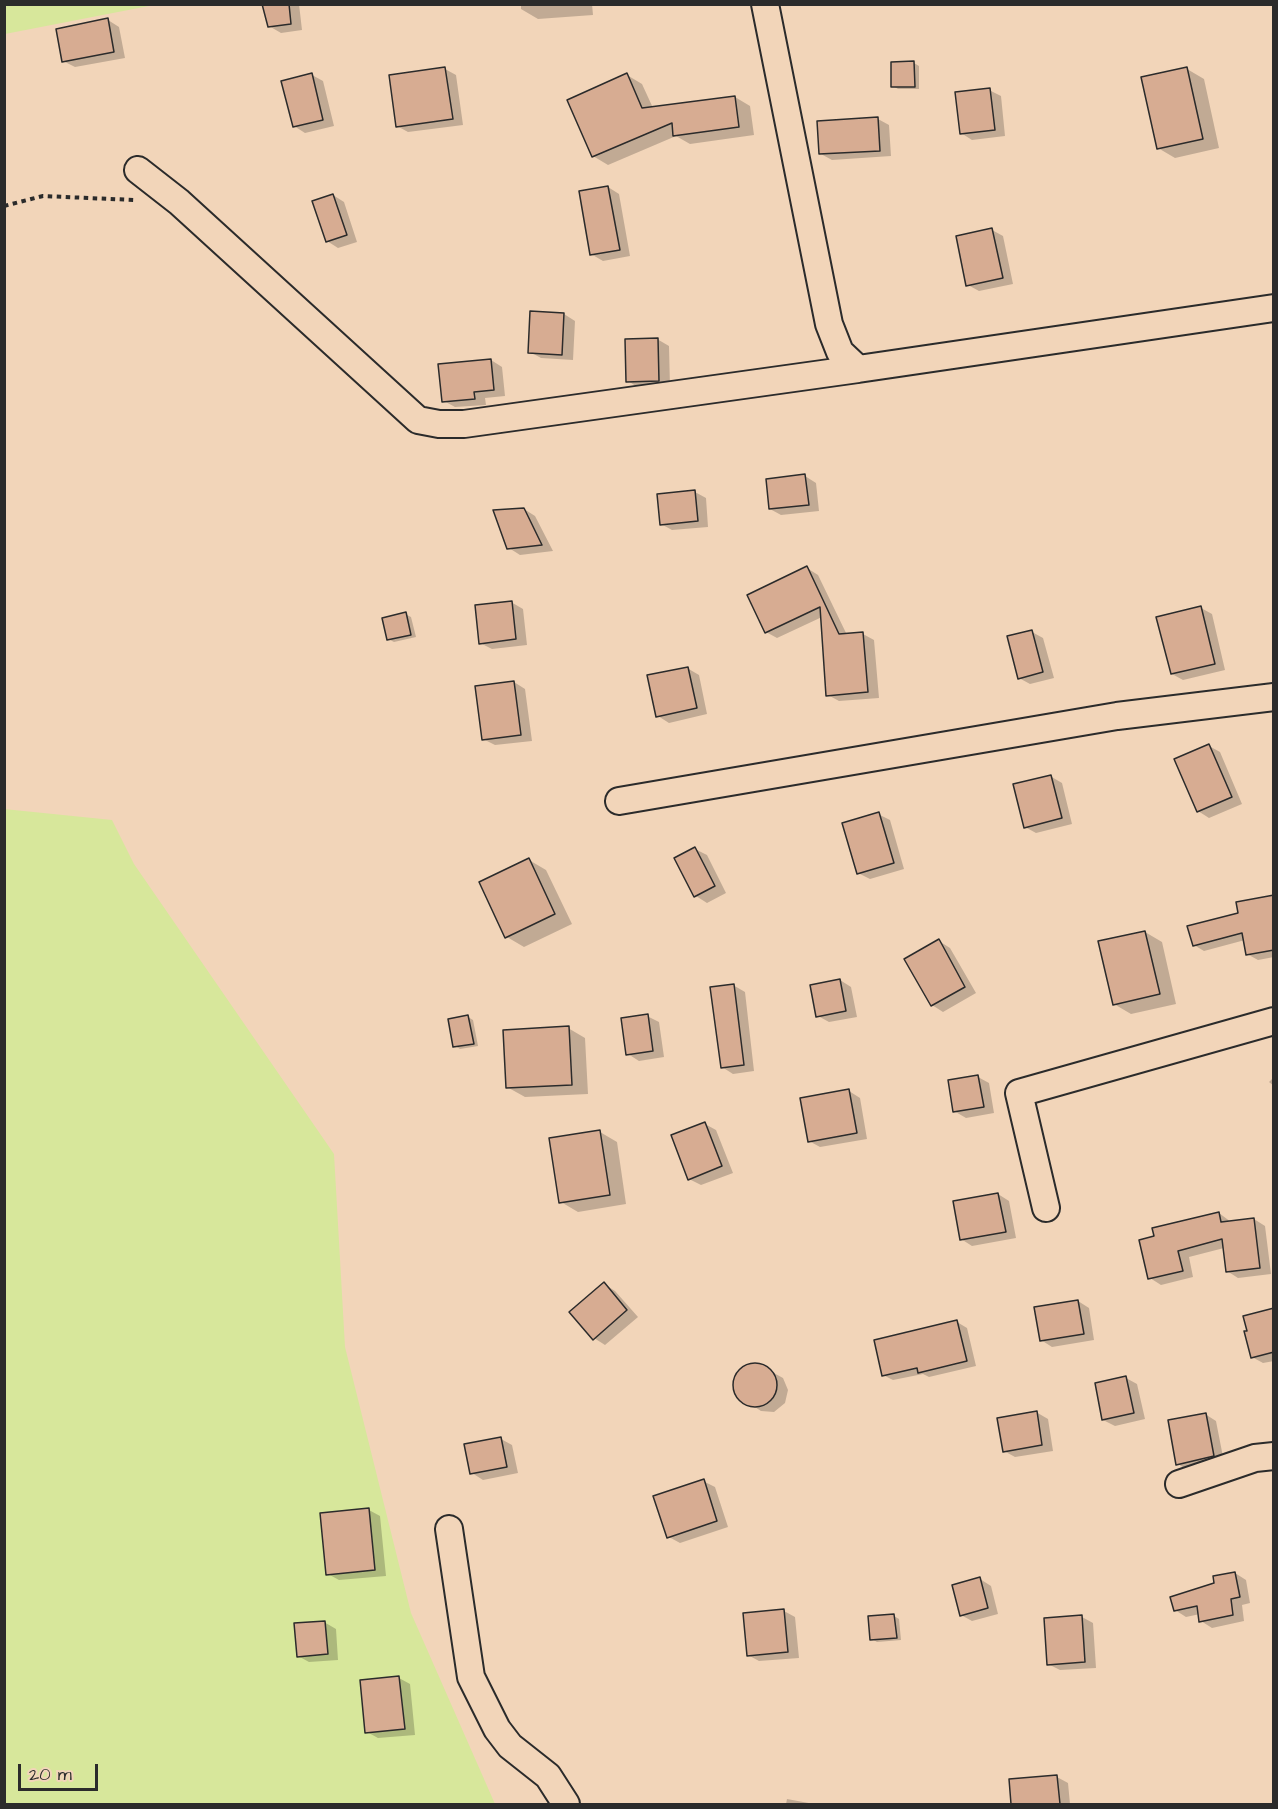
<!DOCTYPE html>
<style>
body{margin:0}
#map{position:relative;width:1278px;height:1809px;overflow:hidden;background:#f2d5b9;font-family:"Architects Daughter",sans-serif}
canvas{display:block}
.frame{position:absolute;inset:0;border:6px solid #2b2b2b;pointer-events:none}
.scale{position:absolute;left:18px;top:1764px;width:80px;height:27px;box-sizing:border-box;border:3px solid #2b2b2b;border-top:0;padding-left:8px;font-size:18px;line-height:21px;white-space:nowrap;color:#2b2b2b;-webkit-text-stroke:4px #f2d5b9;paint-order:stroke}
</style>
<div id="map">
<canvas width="1278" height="1809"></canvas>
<div class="frame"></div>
<div class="scale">20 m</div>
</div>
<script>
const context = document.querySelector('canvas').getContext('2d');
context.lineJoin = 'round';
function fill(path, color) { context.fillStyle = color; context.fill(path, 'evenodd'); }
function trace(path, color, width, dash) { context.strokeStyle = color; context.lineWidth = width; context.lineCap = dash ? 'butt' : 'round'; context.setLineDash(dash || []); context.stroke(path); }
fill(new Path2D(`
 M 5,4 L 154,4 L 154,5 L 5,34 Z
 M 4,809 L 112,820 L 134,864 L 334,1154 L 345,1347 L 411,1613 L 495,1804 L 5,1804 Z`), '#d7e79b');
fill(new Path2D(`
 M 264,4 L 299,4 L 302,30 L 281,33 L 269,26 Z
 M 521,4 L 592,4 L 593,15 L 538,19 L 521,9 Z
 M 108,20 L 119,27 L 125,58 L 75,67 L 63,61 Z
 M 914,63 L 919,66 L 919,89 L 898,89 L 893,86 Z
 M 445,69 L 456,75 L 463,125 L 408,132 L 397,126 Z
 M 1187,69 L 1204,79 L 1219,148 L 1175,158 L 1158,148 Z
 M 312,75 L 323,81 L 334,126 L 305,133 L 294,126 Z
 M 627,75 L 642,84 L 653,108 L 735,97 L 750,106 L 754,135 L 690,144 L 676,136 L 608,165 L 593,156 Z
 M 989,90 L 1001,96 L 1005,136 L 972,140 L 961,133 Z
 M 878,119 L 889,125 L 891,156 L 832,160 L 821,154 Z
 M 608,187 L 619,194 L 630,256 L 603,261 L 591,254 Z
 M 333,195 L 344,202 L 357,242 L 338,248 L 327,241 Z
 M 992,230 L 1003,236 L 1013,284 L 979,291 L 968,285 Z
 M 564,314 L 575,321 L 573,360 L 541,358 L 530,352 Z
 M 657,339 L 669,346 L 670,387 L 639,388 L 628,381 Z
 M 491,360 L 502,367 L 505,396 L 485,398 L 486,405 L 455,407 L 444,401 Z
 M 805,476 L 816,483 L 819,511 L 781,515 L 770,509 Z
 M 695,492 L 706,498 L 708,527 L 672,530 L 661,524 Z
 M 524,509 L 535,516 L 553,551 L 520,555 L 509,548 Z
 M 807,568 L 818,575 L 847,635 L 863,634 L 874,640 L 879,698 L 839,701 L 828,695 L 822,617 L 777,638 L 766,632 Z
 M 511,602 L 523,609 L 527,645 L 492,649 L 480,643 Z
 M 1201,608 L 1212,614 L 1225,670 L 1183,680 L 1172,674 Z
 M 405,614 L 411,617 L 416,637 L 394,642 L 388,639 Z
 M 1032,632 L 1043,638 L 1054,678 L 1030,684 L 1019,678 Z
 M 687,668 L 699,675 L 707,714 L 669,723 L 658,716 Z
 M 514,682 L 525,689 L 532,741 L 495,745 L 483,739 Z
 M 1209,746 L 1220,752 L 1242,804 L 1209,818 L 1198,811 Z
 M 1050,776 L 1062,783 L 1072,824 L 1036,833 L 1025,827 Z
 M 878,814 L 890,820 L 904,869 L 870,879 L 858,873 Z
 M 695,849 L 707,855 L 726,893 L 707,903 L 696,896 Z
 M 529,860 L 546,870 L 572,924 L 524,947 L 507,937 L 481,883 Z
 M 1274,896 L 1274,957 L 1258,960 L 1247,954 L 1245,940 L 1204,951 L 1194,945 L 1239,914 Z
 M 1145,932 L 1162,942 L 1176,1004 L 1131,1014 L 1114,1004 Z
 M 939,941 L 950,948 L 976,993 L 943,1012 L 932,1005 Z
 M 840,980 L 851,987 L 857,1017 L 829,1022 L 818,1016 Z
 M 733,985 L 745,992 L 754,1071 L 733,1074 L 722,1067 Z
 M 647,1016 L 659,1022 L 664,1057 L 639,1061 L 628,1054 Z
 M 468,1017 L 473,1020 L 478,1046 L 460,1049 L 455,1046 Z
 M 568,1028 L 585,1038 L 588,1094 L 525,1097 L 507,1087 Z
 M 978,1077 L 989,1083 L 994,1113 L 966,1118 L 954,1111 Z
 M 1274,1077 L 1274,1086 L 1269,1082 Z
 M 849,1091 L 860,1098 L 867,1139 L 820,1147 L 809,1141 Z
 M 705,1124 L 716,1130 L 733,1173 L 701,1185 L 689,1179 Z
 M 600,1132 L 617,1142 L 626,1204 L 578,1212 L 561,1202 Z
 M 998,1194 L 1009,1201 L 1016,1238 L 972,1246 L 961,1239 Z
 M 1219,1213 L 1231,1222 L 1254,1219 L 1265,1226 L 1271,1274 L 1238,1278 L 1227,1271 L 1224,1248 L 1189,1257 L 1193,1277 L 1161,1285 L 1150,1278 L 1141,1241 Z
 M 604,1284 L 615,1291 L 638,1317 L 605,1345 L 594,1338 Z
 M 1078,1301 L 1089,1308 L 1094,1340 L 1052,1347 L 1041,1340 Z
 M 1274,1310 L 1274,1361 L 1263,1363 L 1252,1357 Z
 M 957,1322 L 967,1328 L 976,1366 L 929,1377 L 923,1374 L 893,1380 L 883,1375 Z
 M 752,1365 L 759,1365 L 783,1378 L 788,1390 L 785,1403 L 774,1412 L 761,1411 L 738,1396 L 735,1383 L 740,1371 Z
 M 1126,1378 L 1137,1384 L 1145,1419 L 1115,1426 L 1103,1420 Z
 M 1036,1412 L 1048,1419 L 1053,1451 L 1015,1457 L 1004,1451 Z
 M 1205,1414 L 1216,1421 L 1224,1462 L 1189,1471 L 1178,1464 Z
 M 501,1439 L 512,1445 L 518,1473 L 483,1480 L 472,1473 Z
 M 703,1481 L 715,1487 L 728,1527 L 680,1543 L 669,1537 Z
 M 369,1510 L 380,1516 L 386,1576 L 339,1580 L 328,1574 Z
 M 1235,1573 L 1246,1580 L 1250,1603 L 1242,1605 L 1244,1621 L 1212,1628 L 1201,1621 L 1200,1614 L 1186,1617 L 1175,1610 Z
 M 980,1579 L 991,1586 L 998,1614 L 972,1621 L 961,1615 Z
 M 784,1611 L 795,1617 L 799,1658 L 759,1661 L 748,1655 Z
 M 894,1616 L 899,1619 L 901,1640 L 877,1642 L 872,1639 Z
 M 1082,1617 L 1093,1623 L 1096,1668 L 1060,1670 L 1048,1664 Z
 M 324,1622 L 336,1629 L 338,1660 L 309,1662 L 298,1656 Z
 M 399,1678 L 410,1684 L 415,1735 L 378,1738 L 367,1732 Z
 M 1057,1777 L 1068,1783 L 1070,1804 L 1013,1804 L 1011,1781 Z
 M 787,1799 L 814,1804 L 786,1804 Z`), '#0003');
const building = new Path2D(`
 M 262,4 L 289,4 L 291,24 L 268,27 Z
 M 108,18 L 114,52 L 62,62 L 56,29 Z
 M 914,61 L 915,87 L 891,87 L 891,62 Z
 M 445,67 L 453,119 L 396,127 L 389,75 Z
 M 1187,67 L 1203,139 L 1157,149 L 1141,77 Z
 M 312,73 L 323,120 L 293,127 L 281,81 Z
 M 627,73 L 642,108 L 735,96 L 739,127 L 673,136 L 672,123 L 592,157 L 567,100 Z
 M 990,88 L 995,130 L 960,134 L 955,92 Z
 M 878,117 L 880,151 L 819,154 L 817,121 Z
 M 608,186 L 620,250 L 590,255 L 579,191 Z
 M 333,194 L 347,235 L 326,242 L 312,201 Z
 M 992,228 L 1003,278 L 966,286 L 956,236 Z
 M 530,311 L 564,313 L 562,355 L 528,353 Z
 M 658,338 L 659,381 L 626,382 L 625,339 Z
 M 491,359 L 494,390 L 474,392 L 475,399 L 442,402 L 438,364 Z
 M 805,474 L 809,505 L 769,509 L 766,479 Z
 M 695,490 L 698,521 L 660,525 L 657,494 Z
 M 524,508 L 542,545 L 507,549 L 493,510 Z
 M 807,566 L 839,634 L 863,632 L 868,692 L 826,696 L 820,607 L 765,633 L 747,595 Z
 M 512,601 L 516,639 L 479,644 L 475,605 Z
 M 1201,606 L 1215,664 L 1171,674 L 1156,617 Z
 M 406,612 L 411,635 L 387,640 L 382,618 Z
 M 1032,630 L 1043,672 L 1018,679 L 1007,636 Z
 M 688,667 L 697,708 L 656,717 L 647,675 Z
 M 514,681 L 521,735 L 482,740 L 475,686 Z
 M 1209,744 L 1232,797 L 1197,812 L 1174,759 Z
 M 1051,775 L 1062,818 L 1024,828 L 1013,784 Z
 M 879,812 L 894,863 L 857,874 L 842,823 Z
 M 695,847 L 715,886 L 694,897 L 674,858 Z
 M 529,858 L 555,914 L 505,938 L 479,882 Z
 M 1274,895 L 1274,950 L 1246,955 L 1242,933 L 1193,946 L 1187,926 L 1238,913 L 1236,902 Z
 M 1145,931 L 1160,994 L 1113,1005 L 1098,941 Z
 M 939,939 L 965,987 L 931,1006 L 904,959 Z
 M 840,979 L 846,1011 L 816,1017 L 810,985 Z
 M 734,984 L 744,1065 L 721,1068 L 710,987 Z
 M 648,1014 L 653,1051 L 626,1055 L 621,1018 Z
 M 468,1015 L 474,1044 L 453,1047 L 448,1019 Z
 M 569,1026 L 572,1085 L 506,1088 L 503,1030 Z
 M 978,1075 L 984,1107 L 953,1112 L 948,1080 Z
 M 849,1089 L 857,1133 L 808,1142 L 800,1098 Z
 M 705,1122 L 722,1166 L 688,1180 L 671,1135 Z
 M 600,1130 L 610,1195 L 559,1203 L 549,1138 Z
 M 998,1193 L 1006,1232 L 960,1240 L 953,1201 Z
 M 1219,1212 L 1221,1222 L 1254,1218 L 1260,1268 L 1226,1272 L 1222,1239 L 1178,1251 L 1183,1271 L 1148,1279 L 1139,1240 L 1154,1236 L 1152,1228 Z
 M 604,1282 L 627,1310 L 593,1340 L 569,1312 Z
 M 1078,1300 L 1084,1334 L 1040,1341 L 1034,1307 Z
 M 1274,1308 L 1274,1352 L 1251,1358 L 1244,1331 L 1247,1331 L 1243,1316 Z
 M 957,1320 L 967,1361 L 918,1373 L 917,1368 L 882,1376 L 874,1340 Z
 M733 1385a22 22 0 1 1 44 0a22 22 0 1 1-44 0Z
 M 1126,1376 L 1134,1413 L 1102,1420 L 1095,1383 Z
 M 1037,1411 L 1042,1445 L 1003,1452 L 997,1418 Z
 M 1206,1413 L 1214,1456 L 1176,1465 L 1168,1420 Z
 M 501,1437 L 507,1467 L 470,1474 L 464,1444 Z
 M 704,1479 L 717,1521 L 667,1538 L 653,1496 Z
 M 369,1508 L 375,1570 L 326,1575 L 320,1513 Z
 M 1235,1572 L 1240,1597 L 1231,1599 L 1233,1615 L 1199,1622 L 1197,1606 L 1174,1611 L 1170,1597 L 1214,1583 L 1213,1576 Z
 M 980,1577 L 988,1608 L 960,1616 L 952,1585 Z
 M 784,1609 L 788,1652 L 747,1656 L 743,1613 Z
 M 894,1614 L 897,1638 L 870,1640 L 868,1616 Z
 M 1082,1615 L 1085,1662 L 1047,1665 L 1044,1618 Z
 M 325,1621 L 328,1654 L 297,1657 L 294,1623 Z
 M 399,1676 L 405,1729 L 365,1733 L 360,1680 Z
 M 1057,1775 L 1060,1804 L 1011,1804 L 1009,1779 Z`);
fill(building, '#d7ac92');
trace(building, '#2b2b2b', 1.5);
const street = new Path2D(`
 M 765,4 L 829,324 L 840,352 L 858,369 L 1274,308
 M 138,170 L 179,202 L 418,420 L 439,424 L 464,424 L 858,369
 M 619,801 L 1117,716 L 1274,697
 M 1046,1208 L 1019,1093 L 1274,1021
 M 1179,1484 L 1255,1458 L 1274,1456
 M 449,1529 L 471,1677 L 497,1729 L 510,1746 L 548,1776 L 566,1804`);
trace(street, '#2b2b2b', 30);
trace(new Path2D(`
 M 4,206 L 43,196 L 134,200`), '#2b2b2b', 4, [4.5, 4.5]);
trace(street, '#f2d5b9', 26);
</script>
